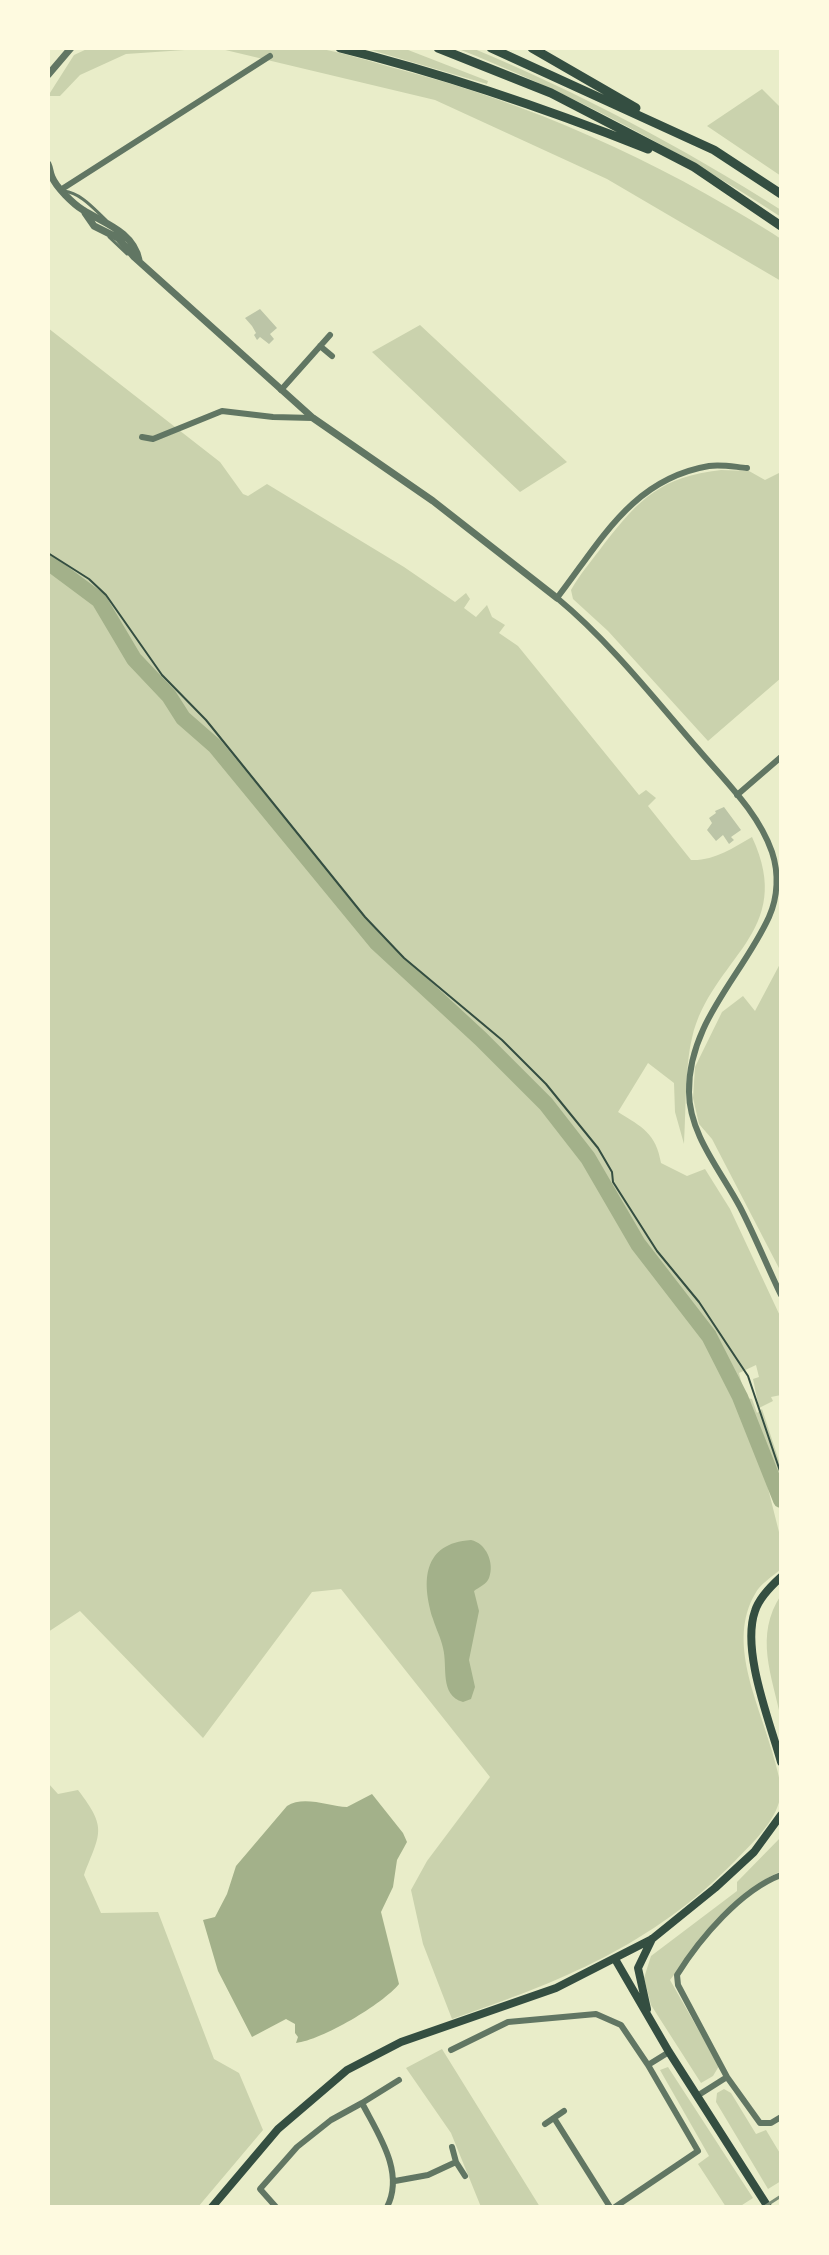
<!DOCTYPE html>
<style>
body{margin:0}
#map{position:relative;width:829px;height:2255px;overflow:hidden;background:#e9edc9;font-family:Inter,sans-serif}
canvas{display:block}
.frame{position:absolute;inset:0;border:50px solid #fefae0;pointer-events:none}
</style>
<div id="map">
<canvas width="829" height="2255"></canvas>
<div class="frame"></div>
</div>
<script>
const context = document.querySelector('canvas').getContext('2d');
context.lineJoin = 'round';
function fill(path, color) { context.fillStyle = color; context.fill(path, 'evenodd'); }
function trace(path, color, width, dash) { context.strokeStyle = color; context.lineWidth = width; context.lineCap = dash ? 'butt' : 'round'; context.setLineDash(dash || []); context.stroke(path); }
fill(new Path2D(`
 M 89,48 L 214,48 L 126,54 L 80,75 L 60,96 L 48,96 L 74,55 Z
 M 217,48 C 249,48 284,44 315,48 C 343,52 371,62 398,69 C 530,103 656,160 772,233 L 781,239 L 781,281 L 607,179 L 435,100 Z
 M 364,48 L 403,48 L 488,81 L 487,84 Z
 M 456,48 L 472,48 C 580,93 682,147 781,210 L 781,217 C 679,150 570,93 456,48 Z
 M 762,89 L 781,108 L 781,176 L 707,126 Z
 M 420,325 L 567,462 L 520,492 L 372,352 Z
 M 48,328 L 220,462 L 243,494 L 248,496 L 267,484 L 404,567 L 455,602 L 466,593 L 470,599 L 464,608 L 476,617 L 487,605 L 492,617 L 505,625 L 499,633 L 518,646 L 639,795 L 646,790 L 656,798 L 648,806 L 691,860 C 714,861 733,848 752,837 C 797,933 711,957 692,1038 C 685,1067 686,1113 684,1144 L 675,1112 L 674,1083 L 648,1063 L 618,1112 C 642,1127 656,1133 661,1163 L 687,1176 L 705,1169 L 730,1209 L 781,1318 L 781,1395 L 771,1397 L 773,1401 L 759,1408 L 753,1379 L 759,1377 L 756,1365 L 739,1373 L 781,1540 L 781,1569 C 773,1576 760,1584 755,1594 C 727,1642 758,1701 772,1751 C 775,1763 783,1785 780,1798 C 775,1823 751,1844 735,1861 C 651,1946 562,1981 452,2019 L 423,1944 L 411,1890 L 427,1861 L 490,1777 L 341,1589 L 312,1592 L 203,1738 L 80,1611 L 48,1632 Z
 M 721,470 L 749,471 L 765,480 L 781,472 L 781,678 L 708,741 L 608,631 L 573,599 L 571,590 C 580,574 593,559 604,544 C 640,498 661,477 721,470 Z
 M 781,962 L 781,1272 L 712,1139 L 699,1124 L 693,1098 L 695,1067 L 722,1012 L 743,996 L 755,1011 Z
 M 747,1398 L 752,1399 L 757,1413 L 762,1409 L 781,1467 L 781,1494 L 754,1425 Z
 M 781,1595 L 781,1719 C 772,1675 754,1636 781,1595 Z
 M 48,1783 L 58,1794 L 78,1790 C 108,1829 100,1833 84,1875 L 101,1913 L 158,1912 L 214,2059 L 239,2073 L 263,2130 L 198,2207 L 48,2207 Z
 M 781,1837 L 781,1871 C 730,1896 704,1937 670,1980 L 719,2066 L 713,2076 L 701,2083 L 651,2005 L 644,1978 L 651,1956 L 737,1891 L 737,1882 Z
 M 442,2049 L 540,2207 L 481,2207 L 451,2133 L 406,2068 Z
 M 668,2067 L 753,2198 L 739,2207 L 726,2207 L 698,2164 L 709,2156 L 660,2070 Z
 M 724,2089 L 731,2093 L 756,2134 L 766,2130 L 781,2155 L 781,2181 L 768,2189 L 716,2102 L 717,2093 Z`), '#cad2ad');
fill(new Path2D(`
 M 471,1540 C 486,1543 495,1563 489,1578 C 487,1584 479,1587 474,1591 L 479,1611 L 469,1660 L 475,1687 L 471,1699 L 463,1702 C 439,1695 448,1667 443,1648 C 441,1638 436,1629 433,1619 C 421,1581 423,1543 471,1540 Z
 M 372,1794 L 403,1833 L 407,1842 L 397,1860 L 393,1887 L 381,1912 L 399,1984 C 383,2004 322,2040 296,2043 L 298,2037 L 295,2033 L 295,2024 L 286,2019 L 252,2037 L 218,1971 L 203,1920 L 215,1917 L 227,1894 L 236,1866 L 287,1806 C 303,1795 329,1806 347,1807 Z`), '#a3b18a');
trace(new Path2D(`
 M 48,562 L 99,600 L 134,659 L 169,696 L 183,718 L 215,746 L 376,942 L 481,1039 L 546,1104 L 588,1158 L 638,1244 L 709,1336 L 740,1397 L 781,1500`), '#a3b18a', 16);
fill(new Path2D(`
 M 260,309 L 277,328 L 270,334 L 274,339 L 269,344 L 260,337 L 257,340 L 254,335 L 256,333 L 252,326 L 245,318 Z
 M 724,807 L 741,830 L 731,837 L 734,840 L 729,844 L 723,835 L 716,841 L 707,830 L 712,823 L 709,818 L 716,813 L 715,811 Z`), '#bcc5a7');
trace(new Path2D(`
 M 48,553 L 89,579 L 106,595 L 162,675 L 206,720 L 365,917 L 404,958 L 502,1040 L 546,1084 L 598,1148 L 612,1172 L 613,1182 L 657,1251 L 699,1302 L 748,1376 L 781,1474`), '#344e41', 2);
trace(new Path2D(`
 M 64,191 C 81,193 94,209 106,220
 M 109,237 L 127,254`), '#617663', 3);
trace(new Path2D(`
 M 62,189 L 270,56
 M 320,346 L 332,356
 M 281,390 L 330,335
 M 142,437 L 153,439 L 222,411 L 273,417 L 313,418
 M 747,468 C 735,467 721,464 709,466 C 632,479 601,541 557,598 C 610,642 653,697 698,749 C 725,781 758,812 772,852 C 779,873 778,897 769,917 C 742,976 688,1023 689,1092 C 689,1134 721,1171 740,1207 C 755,1236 767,1266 781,1295
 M 737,795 L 781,757
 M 451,2050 L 508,2022 L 596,2014 L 621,2025 L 648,2065 L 669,2052
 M 727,2077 L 678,1985 L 677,1975 C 700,1938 741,1890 781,1875
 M 697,2096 L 727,2077 L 760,2123 L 771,2123 L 781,2117
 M 362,2103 L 399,2080
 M 554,2118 L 610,2207
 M 545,2124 L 564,2111
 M 456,2162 L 465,2176
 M 395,2181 L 428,2175 L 456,2162 L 452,2147
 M 276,2207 L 260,2189 L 297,2147 L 331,2120 L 362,2103 C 378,2134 405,2172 387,2207
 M 615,2207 L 698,2151 L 648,2065`), '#617663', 6);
trace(new Path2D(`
 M 48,75 L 71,48
 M 48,164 C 50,168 50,173 52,177 C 56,187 73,204 83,210 C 103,223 133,231 139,260
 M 85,213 L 94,226 L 118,238 L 134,257 L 313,418 L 433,501 L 557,598`), '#617663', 7);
trace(new Path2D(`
 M 781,1577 C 771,1586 759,1598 755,1611 C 741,1651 770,1722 781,1762
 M 615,1959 L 669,2052 L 768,2207
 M 647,2009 L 638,1968 L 652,1939
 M 212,2207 L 278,2129 L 347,2070 L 401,2042 L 556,1988 L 652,1939 L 715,1888 L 754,1852 L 781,1815`), '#344e41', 8);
trace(new Path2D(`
 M 340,48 C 445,74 547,109 648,149
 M 438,48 L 551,93 L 694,167 L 781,226
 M 491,48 L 714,150 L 781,194
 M 532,48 L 636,108`), '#344e41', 9);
trace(new Path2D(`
 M 764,2207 L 781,2196`), '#7c8e77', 3);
</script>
